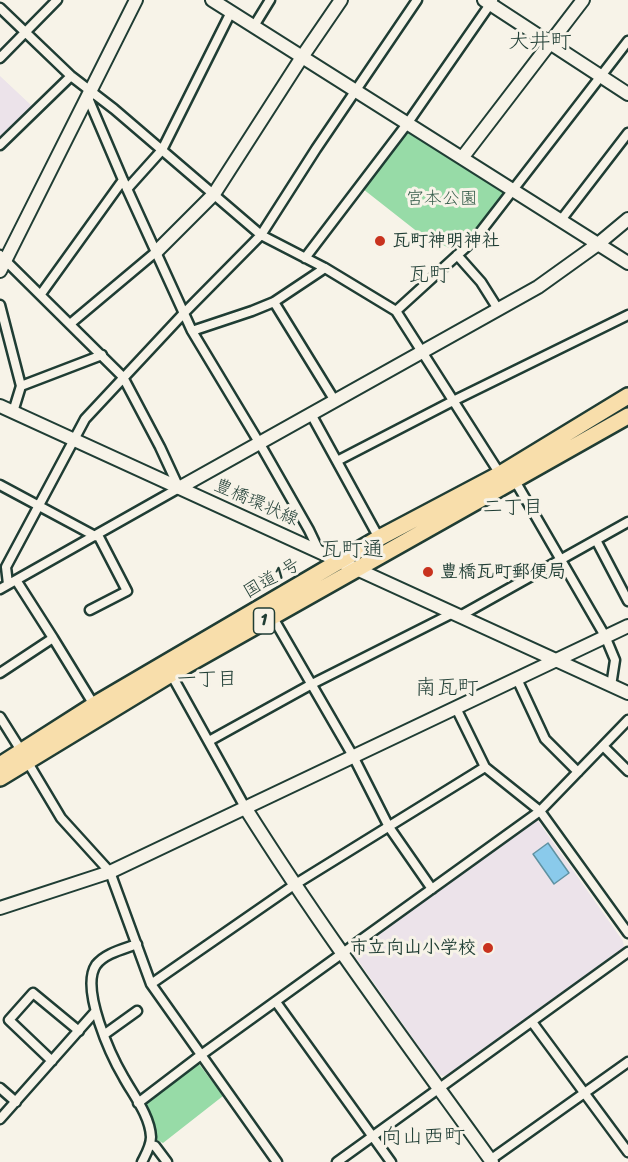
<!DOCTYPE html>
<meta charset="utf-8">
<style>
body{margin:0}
canvas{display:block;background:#f7f3e8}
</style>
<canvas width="628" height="1162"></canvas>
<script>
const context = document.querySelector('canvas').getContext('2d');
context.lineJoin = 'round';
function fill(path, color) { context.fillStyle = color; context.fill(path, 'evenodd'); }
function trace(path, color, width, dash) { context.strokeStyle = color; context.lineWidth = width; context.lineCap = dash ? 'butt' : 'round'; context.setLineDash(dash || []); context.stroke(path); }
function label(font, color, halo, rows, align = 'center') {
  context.font = font + ' Sriracha,"Klee One",sans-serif'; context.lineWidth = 6; context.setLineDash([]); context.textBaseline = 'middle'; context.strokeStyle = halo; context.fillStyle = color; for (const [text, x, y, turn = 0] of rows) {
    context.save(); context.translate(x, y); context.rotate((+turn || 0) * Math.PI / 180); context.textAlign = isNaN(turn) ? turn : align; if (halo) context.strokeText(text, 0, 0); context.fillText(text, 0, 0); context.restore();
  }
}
fill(new Path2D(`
 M 0,76 L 32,106 L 0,138 Z
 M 532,820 L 538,821 L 623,941 L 624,947 L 445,1076 L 439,1075 L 352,952 L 353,948 Z`), '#ece3ea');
fill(new Path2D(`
 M 409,130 L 503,189 L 504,195 L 475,232 L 453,250 L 419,233 L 363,189 L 405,132 Z
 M 199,1064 L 223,1096 L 163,1143 L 157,1140 L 155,1126 L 146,1104 Z`), '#97dba7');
const water = new Path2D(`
 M 548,843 L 569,873 L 554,884 L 533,854 Z`);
fill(water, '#8acaeb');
trace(water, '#5f92a2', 1.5);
const street = new Path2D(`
 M 0,8 L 71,76 L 114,109 L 261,235 L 325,268 L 396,311 L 500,474
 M 254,26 L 270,0
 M 0,58 L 57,0
 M 88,98 L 123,180 L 192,331 L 260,444 L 309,530 L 319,551
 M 0,145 L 71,76
 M 127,189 L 162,150 L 231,12
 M 561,220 L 628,133
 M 0,255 L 123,377 L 160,447 L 179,488 L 0,589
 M 457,255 L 481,282 L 498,309
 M 305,258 L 407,124 L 493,0
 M 41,294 L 123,180
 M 274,302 L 335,401
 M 0,305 L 21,386 L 102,355
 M 396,311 L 475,239 L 628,41
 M 70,324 L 157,251
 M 192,331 L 252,311 L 274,302 L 325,268
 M 13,412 L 21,386
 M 311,414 L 379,538
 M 337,461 L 453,401 L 628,315
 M 514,479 L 605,636 L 615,660 L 611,686
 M 0,485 L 95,536
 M 596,540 L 628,601
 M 16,580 L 53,638
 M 8,584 L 6,567 L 85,419 L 184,313 L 261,235 L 316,149 L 417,0
 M 90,610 L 127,591 L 98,535
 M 272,616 L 353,756 L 389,827 L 432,889
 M 460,616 L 628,522
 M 0,673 L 53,638 L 94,705
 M 171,674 L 246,809
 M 517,679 L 545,739 L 578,772
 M 456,708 L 485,767 L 540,811 L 628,933
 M 0,717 L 22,752
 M 209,741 L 312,684 L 453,613
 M 603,746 L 628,771
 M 27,761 L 61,818 L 110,872 L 151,984 L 277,1162
 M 137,944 C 124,949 105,953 96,965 C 80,989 111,1056 124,1078 C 134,1096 150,1116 151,1137 C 151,1146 146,1154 142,1162
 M 151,984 L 294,885 L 485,767
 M 276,1002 L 391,1162
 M 532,1022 L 628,1152
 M 105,1034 L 137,1011
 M 52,1061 L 9,1020 L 33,993 L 79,1031
 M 0,1088 L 16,1102
 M 138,1103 L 201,1055 L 540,811 L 628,720
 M 0,1119 L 95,1012
 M 151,1145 L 155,1146 L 167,1162
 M 490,1160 L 628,1062
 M 337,1162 L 628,952`);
const secondary = new Path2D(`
 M 212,0 L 628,263
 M 484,0 L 628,94
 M 462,158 L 583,0
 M 157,251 L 214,194 L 302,57 L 341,0
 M 0,271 L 136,0
 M 0,406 L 628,693
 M 179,488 L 538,287 L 598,244 L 628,219
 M 246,809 C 322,930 408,1045 492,1162
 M 0,908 L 110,872 L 628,626`);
const highway = new Path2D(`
 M 0,765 L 94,705 L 379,538 L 500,474 L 628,396
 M 0,778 L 171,674 L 628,416`);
trace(street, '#1f3d34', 13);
trace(secondary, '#1f3d34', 16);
trace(highway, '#1f3d34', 20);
trace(street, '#f7f3e8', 8);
trace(secondary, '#f7f3e8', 12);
trace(highway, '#f8deab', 15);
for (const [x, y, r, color] of [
 [380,241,6,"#c8321e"],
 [428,572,6,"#c8321e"],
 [488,948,6,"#c8321e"]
]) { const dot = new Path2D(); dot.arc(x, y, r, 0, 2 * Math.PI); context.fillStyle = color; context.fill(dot); trace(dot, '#f7f3e8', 2); }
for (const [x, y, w] of [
 [264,621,21]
]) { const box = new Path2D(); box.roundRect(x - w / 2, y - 13, w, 26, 4.5); context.fillStyle = '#f7f3e8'; context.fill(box); trace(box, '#1f3d34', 1.5); }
label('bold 16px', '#1f3d34', null, [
 ["1",264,621]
]);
label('18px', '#375d4b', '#f7f3e8', [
 ["宮本公園",442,199]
]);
label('bold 18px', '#1f3d34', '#f7f3e8', [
 ["瓦町神明神社",392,241],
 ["豊橋瓦町郵便局",440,572],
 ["市立向山小学校",476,948,"right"]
], 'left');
label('18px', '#1f3d34', '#f7f3e8', [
 ["豊橋環状線",256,503,24],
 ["国道1号",272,579,-30]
]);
label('20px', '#1f3d34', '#f7f3e8', [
 ["二丁目",513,508],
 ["一丁目",207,680]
]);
label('21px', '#1f3d34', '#f7f3e8', [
 ["大井町",540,43],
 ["瓦町",429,276],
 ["瓦町通",352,551],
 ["南瓦町",447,689],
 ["向山西町",423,1138]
]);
</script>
